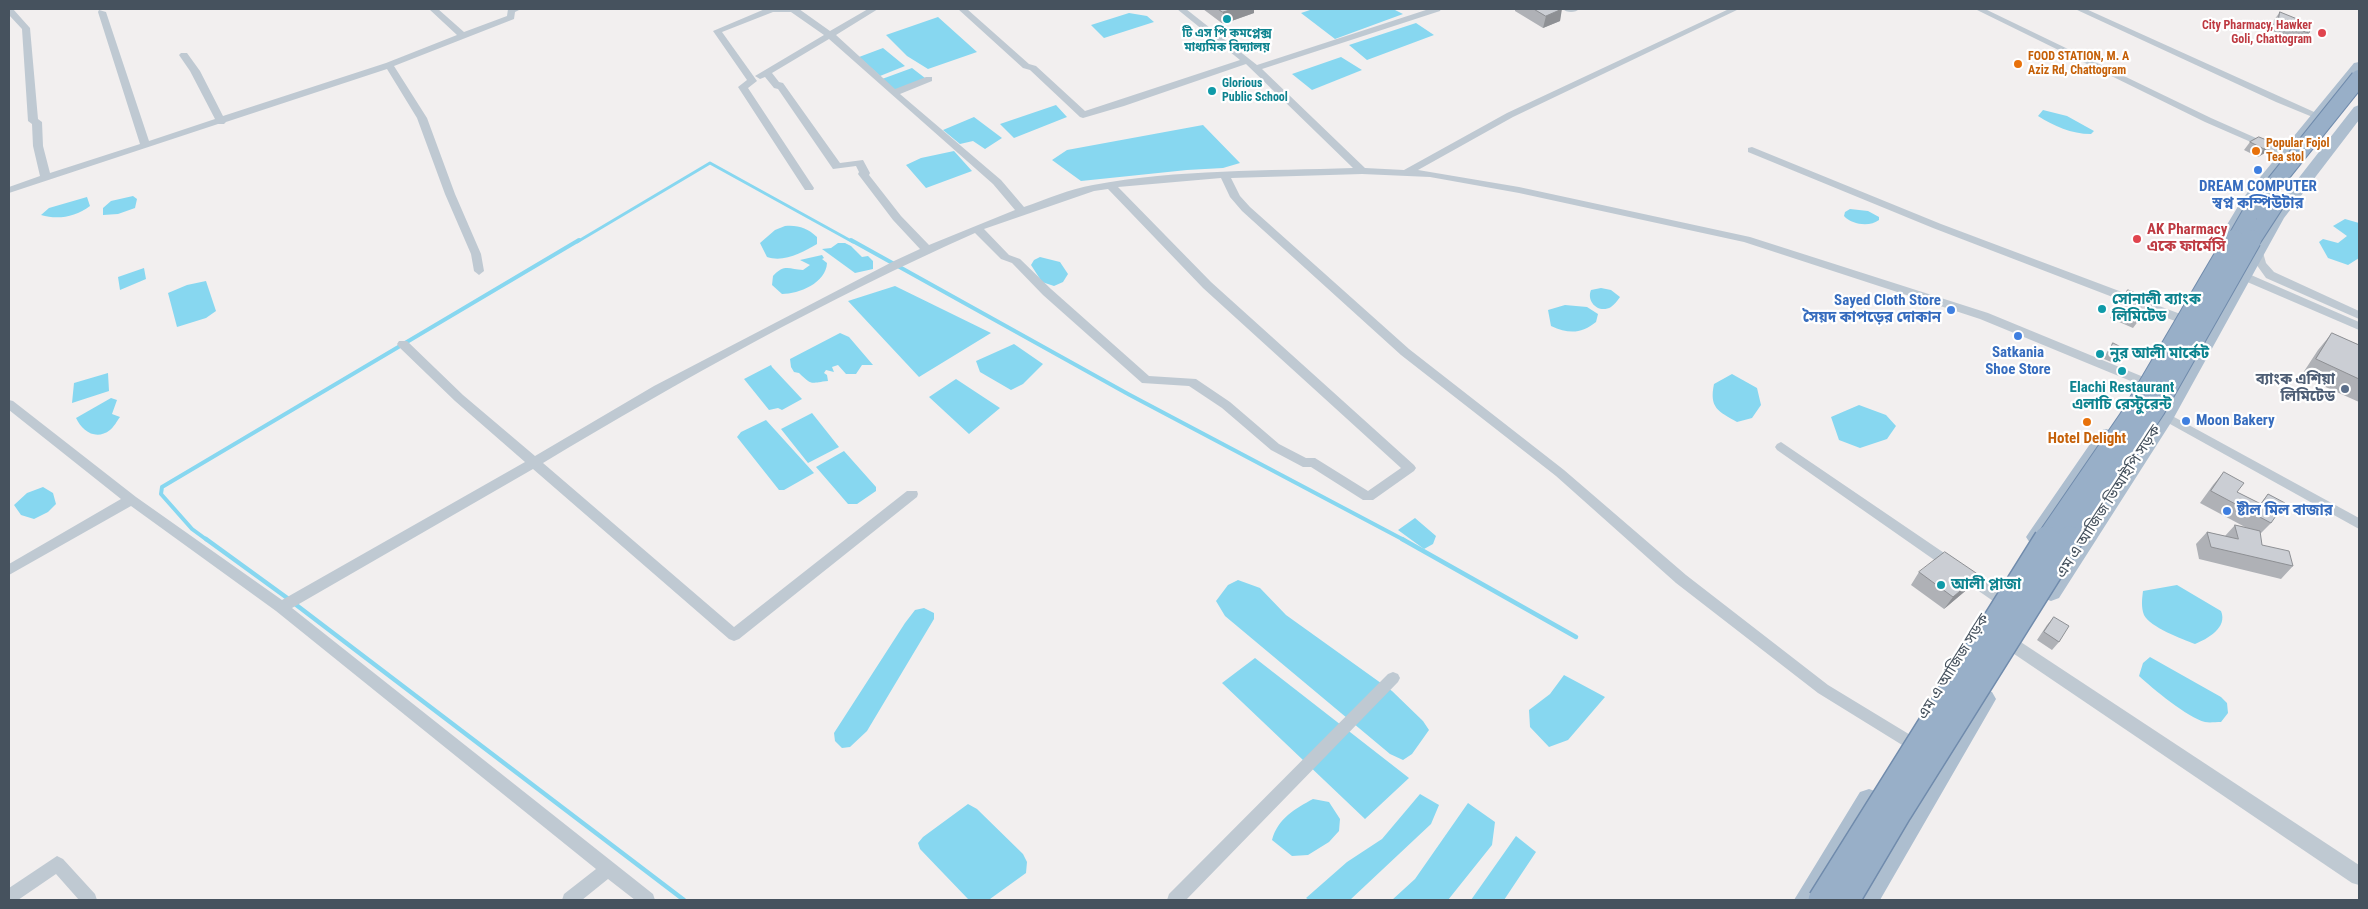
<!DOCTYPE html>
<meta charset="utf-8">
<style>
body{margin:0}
#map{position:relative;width:2368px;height:909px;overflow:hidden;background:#f2efef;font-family:"Roboto Condensed",sans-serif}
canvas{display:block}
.frame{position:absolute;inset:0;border:10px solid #46525e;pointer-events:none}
</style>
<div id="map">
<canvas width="2368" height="909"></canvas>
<div class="frame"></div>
</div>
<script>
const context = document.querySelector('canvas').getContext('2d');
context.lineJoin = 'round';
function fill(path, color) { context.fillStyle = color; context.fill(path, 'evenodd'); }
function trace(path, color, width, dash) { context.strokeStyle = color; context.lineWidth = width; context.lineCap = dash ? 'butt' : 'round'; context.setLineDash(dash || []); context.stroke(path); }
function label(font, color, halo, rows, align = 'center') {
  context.font = font + ' "Roboto Condensed","Noto Sans Bengali",sans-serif'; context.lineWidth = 4.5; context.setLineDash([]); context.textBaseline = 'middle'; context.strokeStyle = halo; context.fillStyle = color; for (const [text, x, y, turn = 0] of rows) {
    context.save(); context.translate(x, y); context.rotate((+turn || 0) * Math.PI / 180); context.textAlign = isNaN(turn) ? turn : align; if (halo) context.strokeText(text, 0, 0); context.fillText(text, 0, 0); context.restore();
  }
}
fill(new Path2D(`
 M 1313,9 L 1393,9 L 1403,14 L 1335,39 L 1301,13 Z
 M 1129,13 L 1147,16 L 1154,22 L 1104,38 L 1091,25 Z
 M 938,17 L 977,52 L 928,69 L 907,56 L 886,35 Z
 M 1416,23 L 1434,35 L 1367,60 L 1349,45 Z
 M 883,48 L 905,66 L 880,76 L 859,57 Z
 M 1341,57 L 1362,70 L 1312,90 L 1292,74 Z
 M 912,68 L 925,78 L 894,91 L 882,79 Z
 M 1056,105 L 1067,117 L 1014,138 L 1000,124 Z
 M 2043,110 L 2067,116 L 2094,131 L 2091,134 C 2071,134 2054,126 2038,116 Z
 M 974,117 L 1002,138 L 985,149 L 973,141 L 960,144 L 943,130 Z
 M 1203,125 L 1240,163 L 1223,168 L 1187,170 L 1081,181 L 1052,160 L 1067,150 Z
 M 954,151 L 972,171 L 926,188 L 906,165 L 921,158 Z
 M 133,196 L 137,199 L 135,208 L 118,214 L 103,215 L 103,208 L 111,201 Z
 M 87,197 L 90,206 C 75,217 58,220 41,215 L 49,208 Z
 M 1850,209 L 1868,211 L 1879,217 L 1879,220 C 1870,227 1852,225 1844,216 L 1845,212 Z
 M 2345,219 L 2359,223 L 2359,258 L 2348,265 L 2328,258 L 2319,242 L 2323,239 L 2338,243 L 2347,236 L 2333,226 Z
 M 785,226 C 799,225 807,228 817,237 L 817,244 C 803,252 784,263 767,257 L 760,243 L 775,230 Z
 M 838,243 L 845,243 L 851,246 L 862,257 L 868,256 L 873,261 L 873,269 L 855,273 L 822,249 L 831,248 Z
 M 822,255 L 824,258 L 822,259 L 827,263 C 826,283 799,294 782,294 L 772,285 L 773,276 C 785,263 790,270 803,270 L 810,265 L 800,260 Z
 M 1040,257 L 1060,262 L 1068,274 L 1063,282 L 1054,286 L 1042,282 L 1031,265 L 1034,260 Z
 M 144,268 L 146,279 L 120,290 L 118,277 Z
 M 206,281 L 216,311 L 206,318 L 177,327 L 168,293 L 187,285 Z
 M 895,286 L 991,333 L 919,377 L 848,301 Z
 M 1601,288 L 1611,290 L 1620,297 C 1618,300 1614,305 1611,307 C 1599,314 1586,302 1591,290 Z
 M 1565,305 L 1587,307 L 1598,314 L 1596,322 C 1581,334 1569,334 1551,326 L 1548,310 Z
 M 840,333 L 849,337 L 873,365 L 862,365 L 856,374 L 846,374 L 838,365 L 832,367 L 834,372 L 826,370 L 824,373 L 827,375 L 828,381 C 809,383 813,386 799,373 L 794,372 L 791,367 L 790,359 Z
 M 1014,344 L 1043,364 L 1023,384 L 1011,390 L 980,372 L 976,361 Z
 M 771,365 L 772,367 L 802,399 L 782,410 L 778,408 L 769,410 L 744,379 Z
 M 108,373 L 109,391 L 72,403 L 74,383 Z
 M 1732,374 L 1757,388 L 1761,405 L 1752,418 L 1737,422 C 1718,411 1709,408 1714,384 Z
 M 956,379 L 1000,408 L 969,434 L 929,397 Z
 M 111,398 L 117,400 L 112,414 L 120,417 C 117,421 114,427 110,430 C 96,441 82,431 76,418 Z
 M 1859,405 L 1886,415 L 1896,426 L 1887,439 L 1860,448 L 1839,440 L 1831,417 Z
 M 812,413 L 839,447 L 808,463 L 781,429 Z
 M 766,420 L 814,473 L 784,490 L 779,490 L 737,437 L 741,432 Z
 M 844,451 L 876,487 L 876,491 L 857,504 L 848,504 L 816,467 Z
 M 43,487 L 53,493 L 56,504 L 48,512 L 34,519 L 21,515 L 14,505 L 27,493 Z
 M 1415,518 L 1436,536 L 1433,544 L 1424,549 L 1398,530 Z
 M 1238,580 L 1260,588 L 1286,615 L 1392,691 L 1423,721 L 1429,730 L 1412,754 L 1403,760 L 1390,754 L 1225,616 L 1216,601 L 1228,585 Z
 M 2177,585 L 2221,611 C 2228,628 2207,639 2195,644 C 2182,639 2150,627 2144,615 C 2141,607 2142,599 2143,591 Z
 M 924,608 L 934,613 L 934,619 L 867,731 L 850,747 L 842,748 L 835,741 L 834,733 L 905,623 L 915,610 Z
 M 2150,657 L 2221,697 L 2227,703 L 2228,713 L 2221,722 C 2215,722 2210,723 2205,722 C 2188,718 2152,688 2139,676 L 2143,663 Z
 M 1255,658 L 1409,778 L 1365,819 L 1222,683 Z
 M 1564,675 L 1605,697 L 1568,740 L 1549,747 L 1530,727 L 1529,710 L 1550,694 Z
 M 1420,794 L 1439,805 L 1431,824 L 1350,900 L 1309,900 L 1306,898 L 1347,862 L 1382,839 Z
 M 1313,799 L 1329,802 L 1340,819 L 1339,831 L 1329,842 L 1308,855 L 1292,856 L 1272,840 C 1278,818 1295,809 1313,799 Z
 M 1468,803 L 1495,822 L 1492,845 L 1448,900 L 1392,900 L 1415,879 Z
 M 968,804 L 977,809 L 1023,854 L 1027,862 L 1026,873 L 990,899 L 979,900 L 968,899 L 920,849 L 918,843 L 923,837 Z
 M 1516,836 L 1536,852 L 1504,900 L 1471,900 Z`), '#87d7f0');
trace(new Path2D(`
 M 577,242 L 710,163 L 853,242`), '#87d7f0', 3);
trace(new Path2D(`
 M 851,240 L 1128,394 L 1404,540
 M 207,540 L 192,529 L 161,494 L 162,487 L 579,240`), '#87d7f0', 4);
trace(new Path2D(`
 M 206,539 L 290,600
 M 1402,539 L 1576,637
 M 295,604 L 684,900`), '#87d7f0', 4.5);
fill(new Path2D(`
 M 9,9 L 13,9 L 30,28 L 38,119 L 42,122 L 43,146 L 50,173 L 140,144 L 98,12 L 99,10 L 106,12 L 149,141 L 215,119 L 190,71 L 179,55 L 181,53 L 187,53 L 200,71 L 223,116 L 386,63 L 457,35 L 429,9 L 438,9 L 464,32 L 507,16 L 508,9 L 521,9 L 515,12 L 514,19 L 394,66 L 427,118 L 455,194 L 481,254 L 484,271 L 479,275 L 474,271 L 471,254 L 445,194 L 417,118 L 387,69 L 226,122 L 224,124 L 218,124 L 9,193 L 9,187 L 40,176 L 33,146 L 32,124 L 28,121 L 22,29 L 9,15 Z
 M 765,9 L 799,9 L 830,31 L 868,9 L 878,9 L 836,35 L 895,89 L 926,77 L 932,77 L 932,81 L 900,94 L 1001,180 L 1024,207 C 1047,199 1070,189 1093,185 C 1178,169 1267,171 1353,168 L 1246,64 L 1124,106 L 1083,118 L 1080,117 L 1030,70 L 1023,68 L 958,9 L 967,9 L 1029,64 L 1036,66 L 1085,111 L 1240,60 L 1177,9 L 1186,9 L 1257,65 L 1429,9 L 1441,9 L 1440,11 L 1262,69 L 1365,168 L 1404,170 L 1507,113 L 1729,9 L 1739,9 L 1513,117 L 1418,170 L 1519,187 L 1750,237 L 1988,313 L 2146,378 L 2148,381 L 2146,384 L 2138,384 L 1980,319 L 1744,242 L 1519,193 L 1430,177 L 1362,174 L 1231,178 L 1240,196 L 1250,207 L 1409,349 L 1564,470 L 1686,575 L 1828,685 L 1912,736 L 1914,741 L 1912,746 L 1907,748 L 1818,693 L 1676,583 L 1556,476 L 1401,355 L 1242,211 L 1230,197 L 1221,178 L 1118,187 L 1211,282 L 1414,465 L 1416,468 L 1414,471 L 1373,500 L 1363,500 L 1311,467 L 1303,467 L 1271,450 L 1222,408 L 1189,386 L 1142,383 L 1043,295 L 1012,263 L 1001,259 L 975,233 C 826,299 683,379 543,463 L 734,627 L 907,491 L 917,491 L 918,494 L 917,497 L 739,639 L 734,641 L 729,639 L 533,469 L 292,608 L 653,894 L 655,900 L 635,900 L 608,879 L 582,900 L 562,900 L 564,894 L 596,869 L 276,611 L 131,506 L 9,575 L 9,564 L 121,499 L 9,410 L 9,400 L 13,401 L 136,497 L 282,600 L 525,462 L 455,401 L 399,347 L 397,344 L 399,341 L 407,341 L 463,395 L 535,456 L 654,386 L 894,261 L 920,249 L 893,220 L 858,174 L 859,172 L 856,166 L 833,169 L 778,89 L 774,88 L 765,77 L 760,79 L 755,76 L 824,35 L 791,12 L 773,12 L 722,32 L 757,81 L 748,88 L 814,188 L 813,190 L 805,190 L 738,87 L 747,80 L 713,31 ZM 829,39 L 993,184 L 1015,210 L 929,245 L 901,216 L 869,175 L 870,173 L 863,160 L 840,163 L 783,83 L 779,82 L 772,73 ZM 1108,189 L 1203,288 L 1401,468 L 1368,491 L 1315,458 L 1306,458 L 1279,444 L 1230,402 L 1196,379 L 1149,376 L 1051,289 L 1020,259 L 1009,255 L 984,229 L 1094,191 Z
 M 1563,9 L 1579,9 C 1576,13 1566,13 1563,9 Z
 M 1975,9 L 1985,9 L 2211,118 L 2292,154 L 2287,157 L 2283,156 L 2205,122 Z
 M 2075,9 L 2086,9 L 2323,116 L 2318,119 L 2315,118 L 2276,102 Z
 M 1752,147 L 1941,224 L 2183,315 L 2185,318 L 2183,321 L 2175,321 L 1933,228 L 1748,152 L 1748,148 Z
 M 2257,246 L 2262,249 L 2266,263 L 2274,272 L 2359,311 L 2359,319 L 2266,278 L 2256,264 L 2252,249 Z
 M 2235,268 L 2359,322 L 2359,330 L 2231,275 L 2230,272 L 2231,269 Z
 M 2165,412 L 2359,518 L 2359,529 L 2161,419 L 2159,416 L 2161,413 Z
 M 1781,442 L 2003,593 L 2005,597 L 2003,601 L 1998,603 L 1993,601 L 1777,450 L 1775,447 L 1777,444 Z
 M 1393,672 L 1398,674 L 1400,678 L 1398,682 L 1186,900 L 1167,900 L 1169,894 L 1388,674 Z
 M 57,856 L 63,859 L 95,894 L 97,900 L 79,900 L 56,874 L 18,900 L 9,900 L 9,888 Z`), '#bfc9d2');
fill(new Path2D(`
 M 2001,629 L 2359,865 L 2359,885 L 2352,883 L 1995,641 L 1993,636 L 1995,631 Z`), '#bfc9d2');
fill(new Path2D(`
 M 2359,62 L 2359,75 L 2256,204 L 2239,232 L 2227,232 L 2225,228 L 2243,198 L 2354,63 Z
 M 2359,105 L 2359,120 L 2284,218 L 2172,421 L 2059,598 L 2051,601 L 2043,598 L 2040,592 L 2043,586 L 2158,411 L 2269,216 L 2354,107 Z
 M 2106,429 L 2113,431 L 2116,436 L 2113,441 L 2044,543 L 2037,545 L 2030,543 L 2026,537 L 2030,531 L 2099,431 Z
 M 1984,689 L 1992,692 L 1996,699 L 1992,706 L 1880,900 L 1853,900 L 1976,692 Z
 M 1869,789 L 1878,792 L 1881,800 L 1822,900 L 1794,900 L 1860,792 Z`), '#adbecf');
const trunkBridgeFar2 = new Path2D(`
 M 2234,242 L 2250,214 L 2359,78
 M 2251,242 L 2277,202`);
const trunkBridgeFar1 = new Path2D(`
 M 2046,540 L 2129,419 L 2234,240
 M 2069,540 L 2155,409 L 2251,240`);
const trunkBridge = new Path2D(`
 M 1821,900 L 2047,539
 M 1847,900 L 1899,812 L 2070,539`);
trace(trunkBridgeFar2, '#708bac', 18, []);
trace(trunkBridgeFar1, '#708bac', 22, []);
trace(trunkBridge, '#708bac', 28, []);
trace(trunkBridgeFar2, '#98afc8', 16);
trace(trunkBridgeFar1, '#98afc8', 20);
trace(trunkBridge, '#98afc8', 25);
fill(new Path2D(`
 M 1203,9 L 1254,9 L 1254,13 L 1223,24 Z
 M 1515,9 L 1561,9 L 1560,21 L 1543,28 L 1515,11 Z
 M 2280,12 L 2309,33 L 2303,41 L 2272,31 L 2274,20 Z
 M 2259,137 L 2268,151 L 2258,157 L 2244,150 L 2250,142 Z
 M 2128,290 L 2142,316 L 2133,328 L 2110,318 Z
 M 2332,333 L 2359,345 L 2359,402 L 2301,376 L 2318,350 Z
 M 2113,343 L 2122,355 L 2116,364 L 2104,359 L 2107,352 Z
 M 2224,472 L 2237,492 L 2260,504 L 2268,494 L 2271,523 L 2260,534 L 2262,545 L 2293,566 L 2281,579 L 2199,559 L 2196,544 L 2207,532 L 2225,536 L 2235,525 L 2245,527 L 2200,503 L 2213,485 Z
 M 1919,572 L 1979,575 L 1970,587 L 1944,609 L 1911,585 Z
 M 2054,617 L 2059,642 L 2052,650 L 2037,640 L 2047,625 Z`), '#afb1b6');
fill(new Path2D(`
 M 1233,9 L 1254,9 L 1254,13 L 1223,24 L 1223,12 Z
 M 1562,9 L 1560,21 L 1543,28 L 1546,16 Z
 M 2274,143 L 2268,151 L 2258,157 L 2264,149 Z
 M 1979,575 L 1970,587 L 1944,609 L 1953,597 Z`), '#8e9094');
const building = new Path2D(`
 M 1218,9 L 1233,9 L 1223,12 Z
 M 1534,9 L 1562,9 L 1546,16 Z
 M 2280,12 L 2312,25 L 2309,33 L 2278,23 Z
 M 2259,137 L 2274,143 L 2264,149 L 2250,142 Z
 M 2128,290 L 2151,299 L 2142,316 L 2118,306 Z
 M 2332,333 L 2359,345 L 2359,379 L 2316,359 Z
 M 2113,343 L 2125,349 L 2122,355 L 2110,350 Z
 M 2224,472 L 2244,483 L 2237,492 L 2261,504 L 2268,494 L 2285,503 L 2271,523 L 2211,491 Z
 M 2235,525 L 2260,531 L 2262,545 L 2289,551 L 2293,566 L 2211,547 L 2207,532 L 2238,539 Z
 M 1945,552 L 1979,575 L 1953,597 L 1919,572 Z
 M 2054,617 L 2069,626 L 2059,642 L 2044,632 Z`);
fill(building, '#cbced4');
trace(building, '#8e9094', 1);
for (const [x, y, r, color] of [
 [1227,19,5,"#0f9aa8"],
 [2322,33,5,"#e0444e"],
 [2018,64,5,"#e8710a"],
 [1212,91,5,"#0f9aa8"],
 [2256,151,5,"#e8710a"],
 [2258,170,5,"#3f7fe0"],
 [2137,239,5,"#e0444e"],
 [2102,309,5,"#0f9aa8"],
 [1951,310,5,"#3f7fe0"],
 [2018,336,5,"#3f7fe0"],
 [2100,354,5,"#0f9aa8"],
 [2122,371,5,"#0f9aa8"],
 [2345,389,5,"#5c6f8a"],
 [2186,421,5,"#3f7fe0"],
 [2087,422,5,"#e8710a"],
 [2227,511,5,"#3f7fe0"],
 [1941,585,5,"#0f9aa8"]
]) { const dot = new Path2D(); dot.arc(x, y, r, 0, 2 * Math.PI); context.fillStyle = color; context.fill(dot); trace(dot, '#fff', 2); }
label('bold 12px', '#be3a42', '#fff', [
 ["City Pharmacy, Hawker",2312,26],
 ["Goli, Chattogram",2312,40]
], 'right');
label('bold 12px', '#0d838f', '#fff', [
 ["টি এস পি কমপ্লেক্স",1227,34],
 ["মাধ্যমিক বিদ্যালয়",1227,48],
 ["Glorious",1222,84,"left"],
 ["Public School",1222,98,"left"]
]);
label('bold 12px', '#c56008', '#fff', [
 ["FOOD STATION, M. A",2028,57],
 ["Aziz Rd, Chattogram",2028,71],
 ["Popular Fojol",2266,144],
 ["Tea stol",2266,158]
], 'left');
label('bold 15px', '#366cbe', '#fff', [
 ["DREAM COMPUTER",2258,187],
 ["স্বপ্ন কম্পিউটার",2258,204],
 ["Sayed Cloth Store",1941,301,"right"],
 ["সৈয়দ কাপড়ের দোকান",1941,318,"right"],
 ["Satkania",2018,353],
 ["Shoe Store",2018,370],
 ["Moon Bakery",2196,421,"left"],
 ["ষ্টীল মিল বাজার",2237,511,"left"]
]);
label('bold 15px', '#be3a42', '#fff', [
 ["AK Pharmacy",2147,230],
 ["একে ফার্মেসি",2147,247]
], 'left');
label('bold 15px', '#0d838f', '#fff', [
 ["সোনালী ব্যাংক",2112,300],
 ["লিমিটেড",2112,317],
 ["নুর আলী মার্কেট",2110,354],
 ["Elachi Restaurant",2122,388,"center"],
 ["এলাচ‌ি র‌েস্টুর‌েন্ট",2122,405,"center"],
 ["আলী প্লাজা",1951,585]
], 'left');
label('bold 15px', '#4e5e75', '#fff', [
 ["ব্যাংক এশিয়া",2335,380],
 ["লিমিটেড",2335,397]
], 'right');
label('bold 15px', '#c56008', '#fff', [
 ["Hotel Delight",2087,439]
]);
label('15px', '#46525e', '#fff', [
 ["এম এ আজিজ ভিআইপি সড়ক",2109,502,-57],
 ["এম এ আজিজ সড়ক",1954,667,-58]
]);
</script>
